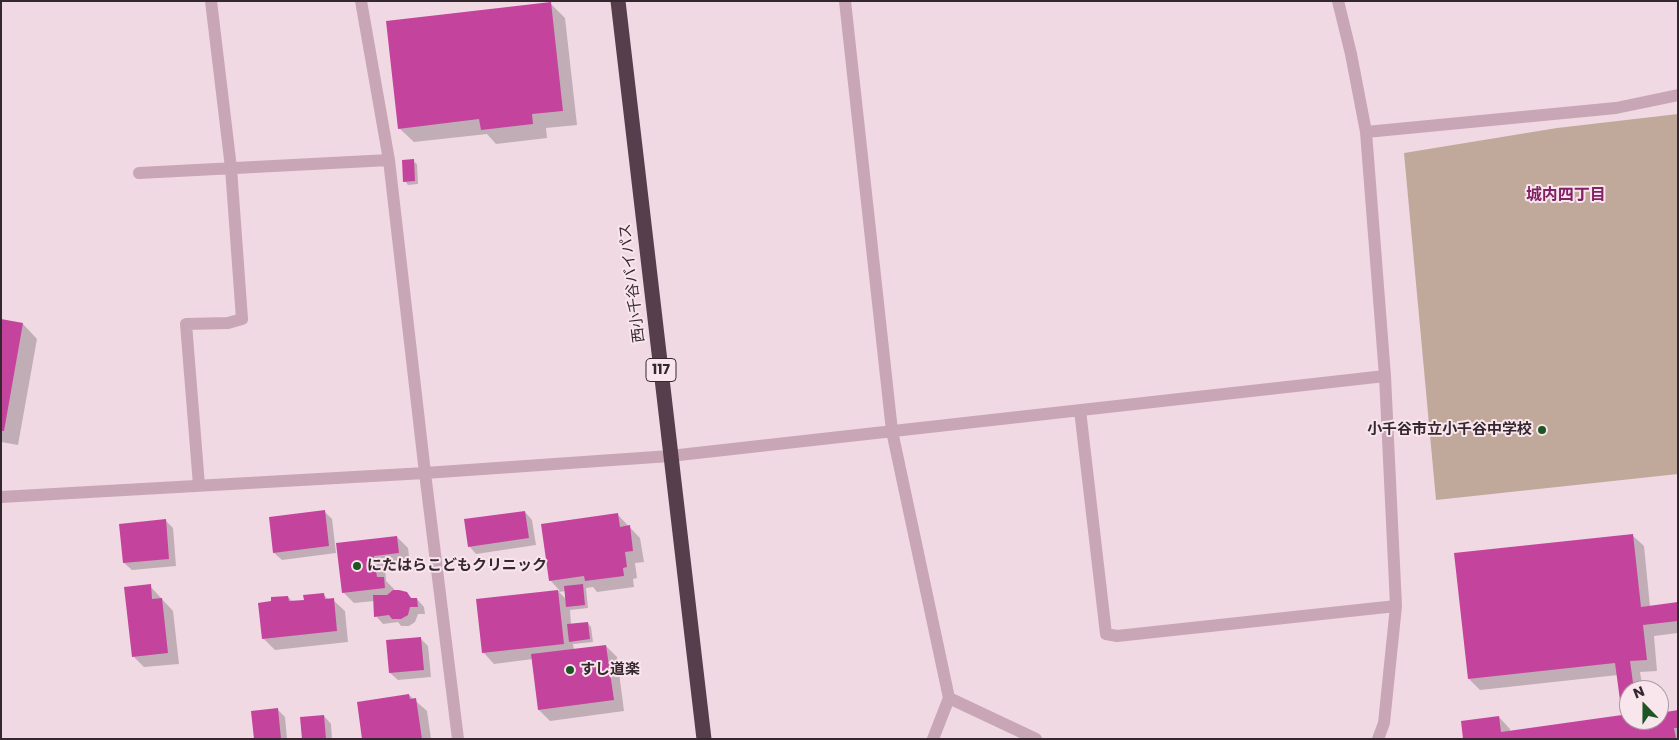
<!DOCTYPE html>
<meta charset="utf-8">
<style>
body{margin:0}
#map{position:relative;width:1679px;height:740px;overflow:hidden;background:#f1d9e3;font-family:Poppins,sans-serif}
canvas{display:block}
.frame{position:absolute;inset:0;border:2px solid #35272f;pointer-events:none}
.north{position:absolute;left:1619px;top:680px;width:50px;height:50px;box-sizing:border-box;background:#f9e6ed;border:1px solid #ab9aa1;border-radius:50%;rotate:338deg;font-size:14px;font-weight:700;line-height:20px;text-align:center;color:#35272f}
.north::after{content:'';display:block;margin:auto;width:18px;height:22px;background:#1d5624;clip-path:polygon(50% 0,100% 100%,50% 72%,0 100%)}
</style>
<div id="map">
<canvas width="1679" height="740"></canvas>
<div class="frame"></div>
<div class="north">N</div>
</div>
<script>
const context = document.querySelector('canvas').getContext('2d');
context.lineJoin = 'round';
function fill(path, color) { context.fillStyle = color; context.fill(path, 'evenodd'); }
function trace(path, color, width, dash) { context.strokeStyle = color; context.lineWidth = width; context.lineCap = dash ? 'butt' : 'round'; context.setLineDash(dash || []); context.stroke(path); }
function label(font, color, halo, rows, align = 'center') {
  context.font = font + ' Poppins,"Noto Sans JP",sans-serif'; context.lineWidth = 4; context.setLineDash([]); context.textBaseline = 'middle'; context.strokeStyle = halo; context.fillStyle = color; for (const [text, x, y, turn = 0] of rows) {
    context.save(); context.translate(x, y); context.rotate((+turn || 0) * Math.PI / 180); context.textAlign = isNaN(turn) ? turn : align; if (halo) context.strokeText(text, 0, 0); context.fillText(text, 0, 0); context.restore();
  }
}
fill(new Path2D(`
 M 1678,114 L 1678,474 L 1436,500 L 1404,153 L 1557,128 Z`), '#c0a99a');
fill(new Path2D(`
 M 551,4 L 565,18 L 577,125 L 546,128 L 547,138 L 496,144 L 487,134 L 414,142 L 399,128 Z
 M 413,161 L 417,164 L 418,184 L 408,185 L 405,181 Z
 M 1,320 L 23,324 L 37,339 L 18,445 L 1,442 Z
 M 324,511 L 332,519 L 336,553 L 282,560 L 274,553 Z
 M 525,512 L 532,520 L 536,545 L 476,554 L 469,546 Z
 M 618,515 L 640,538 L 644,562 L 635,563 L 637,578 L 633,579 L 634,587 L 597,592 L 593,587 L 586,588 L 588,608 L 570,610 L 571,625 L 588,623 L 591,627 L 593,642 L 573,644 L 574,650 L 606,646 L 617,657 L 624,711 L 550,721 L 539,710 L 533,659 L 494,664 L 483,652 L 477,600 L 560,591 L 550,580 ZM 565,591 L 566,599 L 559,592 Z
 M 165,520 L 173,528 L 176,566 L 132,570 L 124,563 Z
 M 1632,535 L 1644,546 L 1650,607 L 1678,603 L 1678,633 L 1654,636 L 1657,671 L 1640,672 L 1643,690 L 1629,690 L 1629,720 L 1659,720 L 1659,711 L 1665,710 L 1667,713 L 1678,711 L 1678,739 L 1464,739 L 1499,717 L 1510,729 L 1510,732 L 1623,716 L 1618,675 L 1480,690 L 1469,679 Z
 M 397,537 L 408,548 L 410,564 L 385,567 L 386,581 L 394,589 L 395,591 L 412,599 L 417,599 L 424,607 L 425,614 L 418,614 L 415,622 L 409,626 L 401,626 L 398,622 L 383,624 L 376,616 L 374,601 L 354,603 L 343,592 L 338,544 Z
 M 150,586 L 173,611 L 179,664 L 144,667 L 133,656 Z
 M 324,595 L 329,600 L 333,600 L 345,611 L 348,642 L 275,650 L 263,638 L 288,597 L 293,602 L 305,601 Z
 M 420,638 L 428,646 L 431,677 L 398,680 L 390,673 Z
 M 409,695 L 427,711 L 431,739 L 363,739 Z
 M 277,709 L 285,717 L 287,739 L 255,739 Z
 M 324,716 L 331,724 L 332,739 L 303,739 Z`), '#0003');
fill(new Path2D(`
 M 551,2 L 563,111 L 532,114 L 533,124 L 481,130 L 479,119 L 398,129 L 386,21 Z
 M 414,159 L 415,181 L 403,182 L 402,160 Z
 M 1,319 L 23,323 L 4,431 L 1,431 Z
 M 325,510 L 329,546 L 273,553 L 269,517 Z
 M 525,511 L 529,538 L 468,547 L 464,519 Z
 M 618,513 L 620,527 L 630,525 L 633,551 L 625,552 L 627,567 L 623,568 L 624,576 L 585,581 L 584,576 L 549,581 L 541,524 Z
 M 166,519 L 169,559 L 123,563 L 119,524 Z
 M 1633,534 L 1641,607 L 1678,602 L 1678,621 L 1643,625 L 1647,660 L 1630,661 L 1634,690 L 1629,690 L 1629,720 L 1659,720 L 1659,710 L 1665,709 L 1666,712 L 1678,710 L 1678,728 L 1674,728 L 1676,739 L 1463,739 L 1461,721 L 1499,716 L 1501,732 L 1622,715 L 1615,663 L 1468,679 L 1454,553 Z
 M 397,536 L 399,553 L 374,556 L 377,577 L 384,577 L 385,588 L 342,593 L 336,543 Z
 M 151,584 L 152,599 L 162,598 L 168,653 L 132,657 L 124,587 Z
 M 583,584 L 585,605 L 566,607 L 564,586 Z
 M 393,590 L 399,590 L 407,592 L 411,598 L 417,598 L 418,607 L 410,607 L 408,615 L 401,619 L 392,619 L 389,615 L 374,617 L 373,595 L 387,595 Z
 M 558,590 L 564,644 L 482,653 L 476,599 Z
 M 324,593 L 325,599 L 334,598 L 337,631 L 262,639 L 258,603 L 271,601 L 271,597 L 288,596 L 289,601 L 304,600 L 303,595 Z
 M 588,622 L 590,639 L 569,642 L 567,624 Z
 M 421,637 L 424,670 L 389,673 L 386,640 Z
 M 606,645 L 614,700 L 538,710 L 531,654 Z
 M 409,694 L 410,699 L 416,698 L 422,739 L 362,739 L 357,702 Z
 M 278,708 L 281,739 L 254,739 L 251,711 Z
 M 324,715 L 326,739 L 302,739 L 300,717 Z`), '#c4449d');
trace(new Path2D(`
 M 361,1 L 389,160 L 425,473 L 458,739
 M 845,1 L 892,431 L 949,698 L 933,739
 M 1338,1 L 1351,54 L 1366,132 L 1385,376 L 1396,606 L 1384,723 L 1378,739
 M 1366,132 L 1616,108 L 1678,95
 M 139,173 L 389,160
 M 1080,410 L 1106,634 L 1117,636 L 1396,606
 M 199,485 L 186,324 L 228,323 L 242,319 L 231,168 L 211,1
 M 1,497 L 425,473 L 670,456 L 1385,376
 M 949,698 L 1036,739`), '#c9a6b6', 12);
trace(new Path2D(`
 M 618,1 L 704,739`), '#563e4d', 15);
for (const [x, y, r, color] of [
 [1542,430,5,"#1d5624"],
 [357,566,5,"#1d5624"],
 [570,670,5,"#1d5624"]
]) { const dot = new Path2D(); dot.arc(x, y, r, 0, 2 * Math.PI); context.fillStyle = color; context.fill(dot); trace(dot, '#f9e6ed', 2); }
for (const [x, y, w] of [
 [661,370,30]
]) { const box = new Path2D(); box.roundRect(x - w / 2, y - 11.5, w, 23, 4); context.fillStyle = '#f9e6ed'; context.fill(box); trace(box, '#35272f', 1); }
label('bold 14px', '#35272f', null, [
 ["117",661,370]
]);
label('15px', '#35272f', '#f9e6ed', [
 ["西小千谷バイパス",633,283,-97]
]);
label('bold 15px', '#35272f', '#f9e6ed', [
 ["小千谷市立小千谷中学校",1532,430,"right"],
 ["にたはらこどもクリニック",367,566],
 ["すし道楽",580,670]
], 'left');
label('bold 16px', '#832165', '#f9e6ed', [
 ["城内四丁目",1566,196]
]);
</script>
